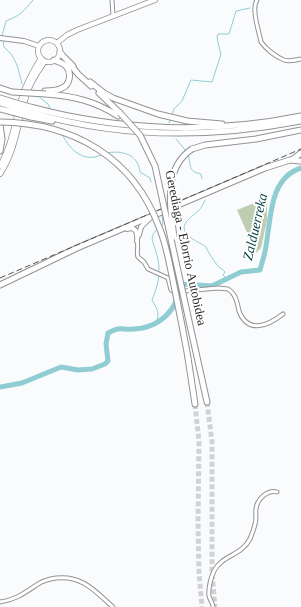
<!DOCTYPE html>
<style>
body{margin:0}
canvas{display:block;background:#fafbfd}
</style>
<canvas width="301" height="607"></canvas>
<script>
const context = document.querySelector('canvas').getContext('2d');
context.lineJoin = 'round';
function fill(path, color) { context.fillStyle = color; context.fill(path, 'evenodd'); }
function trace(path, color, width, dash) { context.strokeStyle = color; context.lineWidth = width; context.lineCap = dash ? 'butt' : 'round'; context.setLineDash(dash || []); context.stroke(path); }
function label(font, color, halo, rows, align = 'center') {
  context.font = font + ' "Times New Roman",serif'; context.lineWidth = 4; context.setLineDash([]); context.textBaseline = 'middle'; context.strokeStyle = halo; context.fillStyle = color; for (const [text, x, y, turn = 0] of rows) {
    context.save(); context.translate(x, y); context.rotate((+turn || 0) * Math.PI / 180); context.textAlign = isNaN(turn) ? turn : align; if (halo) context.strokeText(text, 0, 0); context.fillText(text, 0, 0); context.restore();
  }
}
fill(new Path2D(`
 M 264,199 L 267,203 L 267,220 L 261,248 L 256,253 L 237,210 Z`), '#bfcdb0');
trace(new Path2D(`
 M 2,36 L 6,21 C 21,15 23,12 33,0
 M 3,40 L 4,47 C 17,58 18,68 22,84
 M 38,96 L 48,104 L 50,108
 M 172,115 L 174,109 L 182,101 L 191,80 L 212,82 L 221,54 C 219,48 218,42 217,37 L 218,34 L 229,34 L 236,11 L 250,8
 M 169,123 L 170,120
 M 63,136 C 70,150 84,163 101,155
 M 176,139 L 186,151
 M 106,153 C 122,150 138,154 140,172 L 150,178 L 151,182
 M 188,155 C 192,166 187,171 201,174 L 202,179
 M 205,200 C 203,204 202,208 198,211 C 193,216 179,224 186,233 C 191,240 200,242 206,247 C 209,254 213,259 217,265 C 219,268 223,269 225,272 L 223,275 L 228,280
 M 161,227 L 163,223 L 162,216
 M 156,324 C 160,312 158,311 152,300 C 156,290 159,281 159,270 C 159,265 158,257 156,252 C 154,242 148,239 157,229`), '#8fcdd3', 1);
trace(new Path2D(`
 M 0,387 L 22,383 L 61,367 L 78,370 L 92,369 L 105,364 L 108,361 L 106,344 L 108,333 C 121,326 121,330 134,329 C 154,328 170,317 177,299 C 179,294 179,289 181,284 L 212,286 L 241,272 L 260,270 C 262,262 265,254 266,246 C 271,219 269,178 301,168`), '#8fcdd3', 5);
trace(new Path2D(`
 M 207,402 L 212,442 L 212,573 L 215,607
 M 195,404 L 199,442 L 198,522 L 199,573 L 202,607`), '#d1d2d4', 5, [5, 2.5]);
const street = new Path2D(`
 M 112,0 L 113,16
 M 257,0 C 251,9 259,31 261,42 C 266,49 276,57 284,60 C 290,62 296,60 301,59
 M 137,241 C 139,247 136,252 138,257 L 144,262 L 148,269 L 168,278 L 171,290 L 174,292 L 218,288 L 228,289 C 236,294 237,302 239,311 C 248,335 269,325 283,314
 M 0,602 C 16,600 26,592 38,584 C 44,580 49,579 56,578 C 82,575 95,591 113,607
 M 213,607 C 213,603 210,600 209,596 C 208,589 211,577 214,571 C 222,555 241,556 250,539 C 252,534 254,529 255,524 C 257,519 255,514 256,509 C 257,499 268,489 277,492`);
const secondary = new Path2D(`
 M 0,38 L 24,41 L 39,46
 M 127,229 C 136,226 138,233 137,241
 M 139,235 L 141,227 L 150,218`);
const primary = new Path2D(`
 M38 51a11 11 0 1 1 22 0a11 11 0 1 1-22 0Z
 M 57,43 L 67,35 L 77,30 L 155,0
 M 0,166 C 12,145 15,121 22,97 C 26,83 33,71 41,58
 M 0,174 C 17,149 18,118 28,91 C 32,79 39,70 45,61`);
const highway = new Path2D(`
 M 60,52 L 63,56 L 73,66
 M 70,64 L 78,74 L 91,86
 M 90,82 L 104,93 L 113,98 L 158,114 L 187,121 L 222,124
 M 0,88 L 12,92
 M 45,91 C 51,91 57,91 62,88 C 70,85 72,73 66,66 C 63,63 59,62 54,60
 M 99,93 L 120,113
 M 46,94 C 73,96 95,101 118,116
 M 0,98 L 16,103
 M 0,103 L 13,107
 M 34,108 C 121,131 213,134 301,116
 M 0,109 L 12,112
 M 33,113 C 120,138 213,138 301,121
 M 31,117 L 52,121
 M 0,125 L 2,139 L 0,151
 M 192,149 L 205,145 L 256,139 L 301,130
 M 293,159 L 301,153
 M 0,285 L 77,248 L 265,168 L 290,160 L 300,161
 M 187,312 L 207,402
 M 188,358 L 195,404`);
trace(street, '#939395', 5);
trace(secondary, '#939395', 6);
trace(primary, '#939395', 6);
trace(highway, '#939395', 7);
trace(street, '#fff', 3);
trace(secondary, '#fff', 4);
trace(primary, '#fff', 4.5);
trace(highway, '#fff', 5);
trace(new Path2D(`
 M 0,278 L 301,149`), '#545556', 1, [6, 3]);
const highwayBridge = new Path2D(`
 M 12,92 L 46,94
 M 16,103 L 34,108
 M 13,107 L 33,113
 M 12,112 L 31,117
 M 120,113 L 140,135 L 155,166 L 187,312
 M 0,122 C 73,123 133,157 159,227 C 165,241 168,256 171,271 C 177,300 183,329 188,358
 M 174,237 C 170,207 163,168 192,149`);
trace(highwayBridge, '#939395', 7, []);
trace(highwayBridge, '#fff', 5);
label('13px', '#2c2d2e', '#fff', [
 ["Gerediaga - Elorrio Autobidea",185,248,78]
]);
label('italic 14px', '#034044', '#fff', [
 ["Zalduerreka",256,227,-77]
]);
</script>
